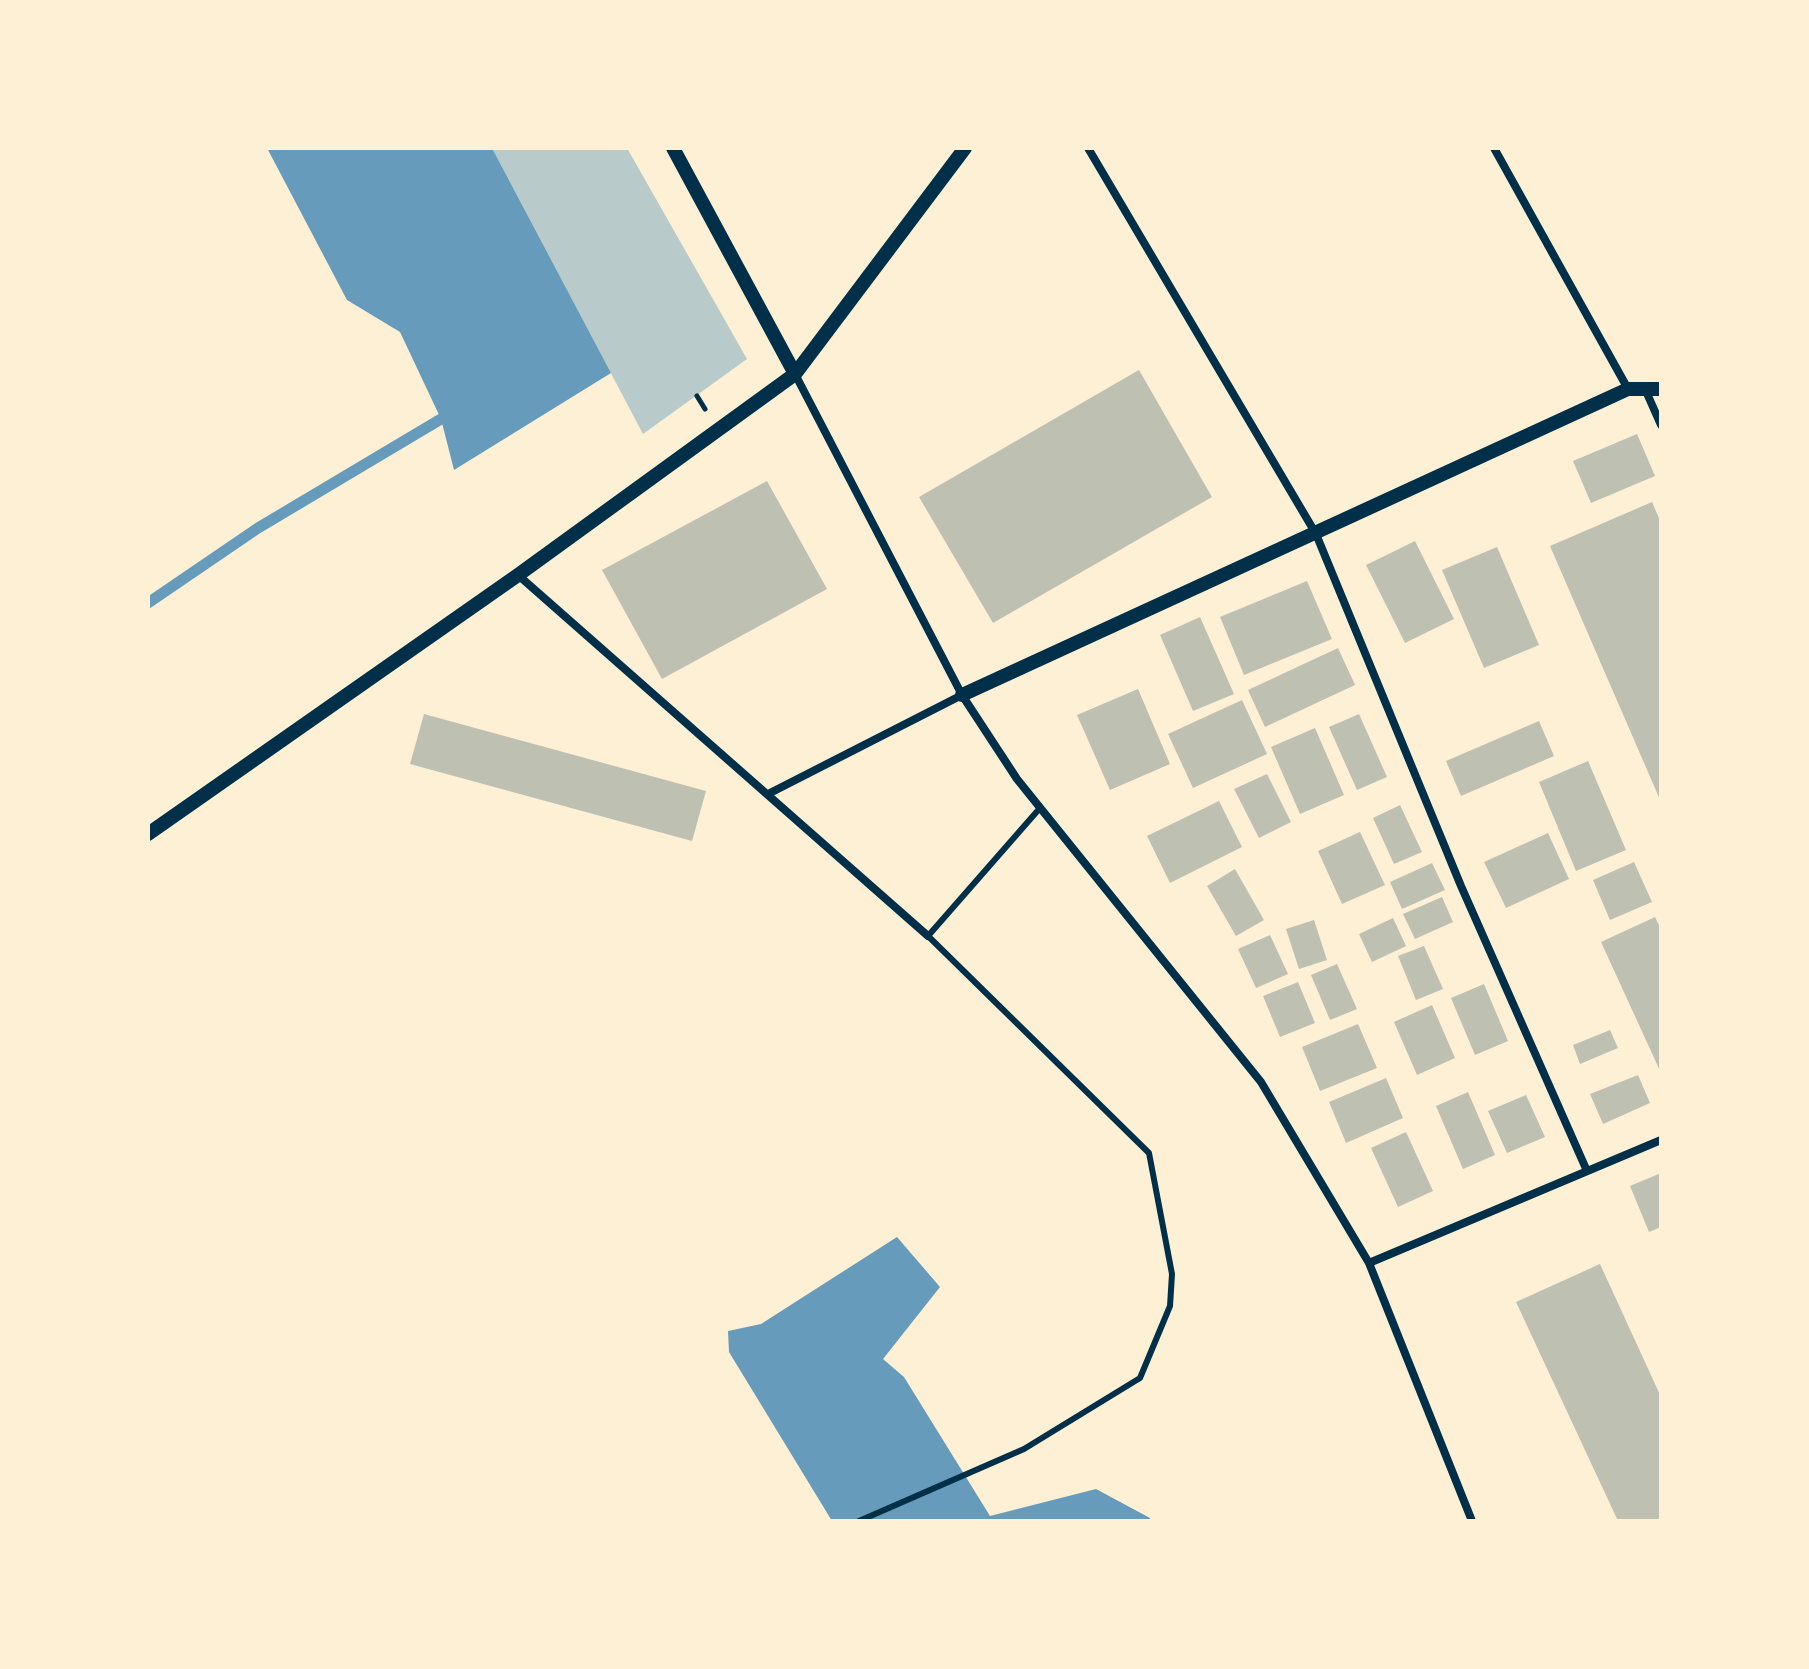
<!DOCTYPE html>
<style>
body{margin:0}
#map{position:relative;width:1809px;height:1669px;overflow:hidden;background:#fdf0d5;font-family:Jost,sans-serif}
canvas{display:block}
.frame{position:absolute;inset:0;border:150px solid #fdf0d5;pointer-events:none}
</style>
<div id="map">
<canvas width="1809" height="1669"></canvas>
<div class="frame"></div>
</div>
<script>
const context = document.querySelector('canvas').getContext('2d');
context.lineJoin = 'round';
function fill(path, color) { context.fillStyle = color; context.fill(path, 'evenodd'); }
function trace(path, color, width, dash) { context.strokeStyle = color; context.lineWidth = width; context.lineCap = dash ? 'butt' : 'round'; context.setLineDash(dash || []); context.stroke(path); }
fill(new Path2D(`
 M 492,148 L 627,148 L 747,359 L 643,434 Z`), '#b9caca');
fill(new Path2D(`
 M 267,148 L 492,148 L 611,373 L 454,470 L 441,419 L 400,332 L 347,300 Z
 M 897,1237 L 940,1287 L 883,1359 L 904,1377 L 990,1516 L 1096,1489 L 1150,1518 L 1149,1521 L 832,1521 L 729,1352 L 728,1331 L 761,1324 Z`), '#669bbc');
trace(new Path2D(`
 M 148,603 L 258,528 L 441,419`), '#669bbc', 11);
fill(new Path2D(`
 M 1139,370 L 1212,497 L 993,623 L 919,497 Z
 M 1637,434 L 1655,476 L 1591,503 L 1573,461 Z
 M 767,481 L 827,589 L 662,679 L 602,570 Z
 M 1652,502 L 1661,523 L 1661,802 L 1550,546 Z
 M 1415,541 L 1454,619 L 1405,643 L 1366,565 Z
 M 1497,547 L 1539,645 L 1484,668 L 1442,570 Z
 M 1307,581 L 1332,639 L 1244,675 L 1220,617 Z
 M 1200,617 L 1234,694 L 1193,711 L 1160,635 Z
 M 1338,648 L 1355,685 L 1265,727 L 1248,690 Z
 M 1138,689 L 1170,764 L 1110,790 L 1077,715 Z
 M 1242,700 L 1267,754 L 1193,788 L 1168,734 Z
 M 424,714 L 706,791 L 692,841 L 410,764 Z
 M 1359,714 L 1387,777 L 1357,790 L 1329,727 Z
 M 1539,721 L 1554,756 L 1461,796 L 1446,761 Z
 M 1315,728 L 1344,795 L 1300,814 L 1271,747 Z
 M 1588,761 L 1626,850 L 1576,871 L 1539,782 Z
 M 1267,774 L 1291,822 L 1259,838 L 1234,789 Z
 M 1219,801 L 1242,847 L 1170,883 L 1147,836 Z
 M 1400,805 L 1422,852 L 1394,864 L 1373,818 Z
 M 1360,832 L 1385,885 L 1342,904 L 1318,851 Z
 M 1548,833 L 1569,879 L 1506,908 L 1484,862 Z
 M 1634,862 L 1652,902 L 1610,920 L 1593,880 Z
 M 1432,863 L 1445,890 L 1402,909 L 1390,882 Z
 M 1235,869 L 1264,920 L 1236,936 L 1207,886 Z
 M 1442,897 L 1453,922 L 1415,939 L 1403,914 Z
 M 1655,917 L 1661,929 L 1661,1073 L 1601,942 Z
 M 1393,918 L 1406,946 L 1372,962 L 1359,934 Z
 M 1314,920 L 1327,960 L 1299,969 L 1286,929 Z
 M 1270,935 L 1288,974 L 1256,988 L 1238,949 Z
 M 1424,946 L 1443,989 L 1416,1000 L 1398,956 Z
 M 1337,964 L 1357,1009 L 1330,1020 L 1311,975 Z
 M 1298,982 L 1315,1023 L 1280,1037 L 1263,996 Z
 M 1484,984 L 1508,1041 L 1475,1055 L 1451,998 Z
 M 1432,1005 L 1455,1058 L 1417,1075 L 1394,1022 Z
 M 1358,1024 L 1377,1068 L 1320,1091 L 1302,1047 Z
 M 1610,1030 L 1618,1048 L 1580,1064 L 1573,1045 Z
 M 1638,1075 L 1650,1103 L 1603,1124 L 1590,1094 Z
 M 1386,1078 L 1403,1118 L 1346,1143 L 1329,1102 Z
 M 1468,1092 L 1495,1155 L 1463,1169 L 1436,1106 Z
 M 1526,1095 L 1545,1137 L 1507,1153 L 1488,1111 Z
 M 1406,1132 L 1433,1191 L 1398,1207 L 1371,1148 Z
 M 1661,1173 L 1661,1227 L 1649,1232 L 1630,1186 Z
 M 1600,1264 L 1661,1397 L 1661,1521 L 1618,1521 L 1516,1302 Z`), '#bec0b2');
trace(new Path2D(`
 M 697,396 L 705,409`), '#003049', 5);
trace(new Path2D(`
 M 859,1521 L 1024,1449 L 1140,1378 L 1170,1306 L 1172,1274 L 1149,1153 L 928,936 L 1040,808`), '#003049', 6);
trace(new Path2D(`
 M 1088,148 L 1316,534 L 1461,886 L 1587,1171
 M 1494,148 L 1628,389
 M 795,374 L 962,695 L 1017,779 L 1261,1082 L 1369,1263 L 1472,1521
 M 1645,389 L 1661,425
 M 518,575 L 928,936
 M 768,794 L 962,695
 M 1369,1263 L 1661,1140`), '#003049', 8);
trace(new Path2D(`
 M 673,148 L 795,374
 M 962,695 L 1628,389 L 1661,389
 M 148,834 L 518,575 L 795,374 L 965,148`), '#003049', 14);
</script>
